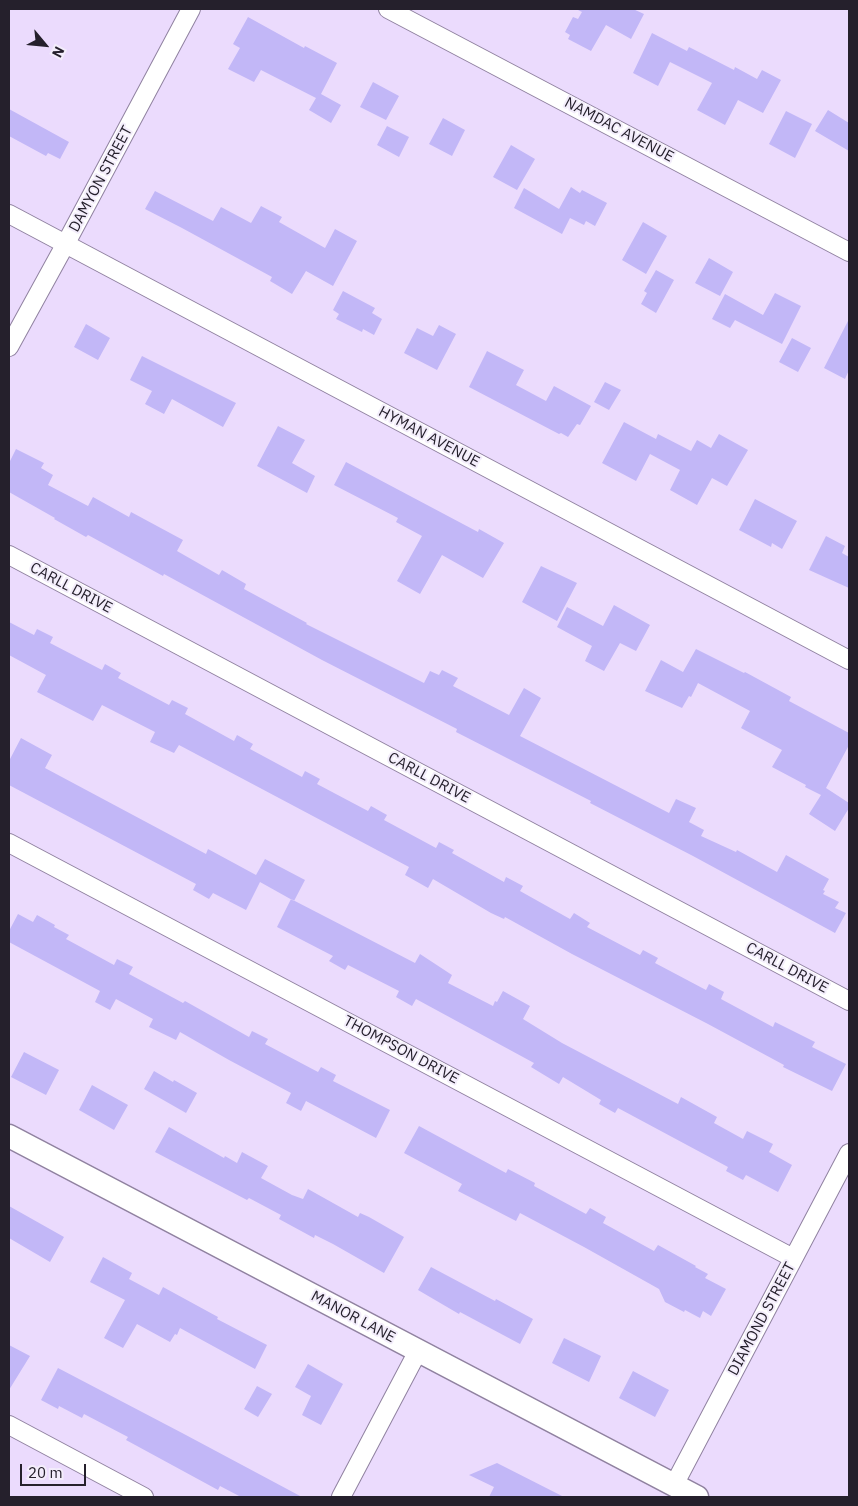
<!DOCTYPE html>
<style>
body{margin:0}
#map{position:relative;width:858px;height:1506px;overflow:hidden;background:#ebdbfd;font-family:"IBM Plex Sans",sans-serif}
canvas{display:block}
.frame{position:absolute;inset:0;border:10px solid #25202c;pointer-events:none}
.north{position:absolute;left:20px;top:20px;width:50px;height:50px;-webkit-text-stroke:4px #f3edfb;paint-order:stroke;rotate:118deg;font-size:14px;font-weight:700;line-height:20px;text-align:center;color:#25202c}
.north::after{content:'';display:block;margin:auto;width:18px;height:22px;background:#25202c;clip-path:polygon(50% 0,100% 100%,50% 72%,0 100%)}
.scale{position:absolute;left:20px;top:1464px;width:66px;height:22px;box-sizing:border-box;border:2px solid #25202c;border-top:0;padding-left:6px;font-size:15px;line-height:18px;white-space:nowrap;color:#25202c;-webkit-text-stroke:4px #f3edfb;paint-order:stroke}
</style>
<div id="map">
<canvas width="858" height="1506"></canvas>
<div class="frame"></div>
<div class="north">N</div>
<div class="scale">20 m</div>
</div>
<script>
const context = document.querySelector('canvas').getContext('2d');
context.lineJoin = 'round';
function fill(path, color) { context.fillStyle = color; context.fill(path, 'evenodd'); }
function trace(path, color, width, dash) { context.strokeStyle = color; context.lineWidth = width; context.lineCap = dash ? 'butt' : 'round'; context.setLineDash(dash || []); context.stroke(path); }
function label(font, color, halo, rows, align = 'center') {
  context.font = font + ' "IBM Plex Sans",sans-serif'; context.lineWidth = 4; context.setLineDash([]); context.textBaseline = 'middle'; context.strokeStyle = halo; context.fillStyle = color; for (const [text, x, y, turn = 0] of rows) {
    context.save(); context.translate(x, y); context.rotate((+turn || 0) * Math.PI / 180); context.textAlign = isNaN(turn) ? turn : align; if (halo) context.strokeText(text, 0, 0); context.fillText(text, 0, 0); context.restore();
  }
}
fill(new Path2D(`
 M 576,9 L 633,9 L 644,14 L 631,39 L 606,25 L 591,51 L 568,39 L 570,35 L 565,32 L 573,17 L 578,19 L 582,12 Z
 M 248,17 L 304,48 L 305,46 L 337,63 L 321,94 L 341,105 L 331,123 L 309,110 L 316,98 L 261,70 L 254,82 L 228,69 L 240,48 L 233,44 Z
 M 652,33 L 687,51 L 689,47 L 734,70 L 735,67 L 757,79 L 762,70 L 781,80 L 763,113 L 738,100 L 725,125 L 697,110 L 712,83 L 670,62 L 658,86 L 633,73 Z
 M 373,82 L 399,96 L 386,120 L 360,107 Z
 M 9,109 L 69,142 L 60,159 L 48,153 L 46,156 L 9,136 Z
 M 828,110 L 849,123 L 849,151 L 815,131 Z
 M 786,111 L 812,124 L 795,158 L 769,144 Z
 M 443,118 L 465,130 L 452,156 L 429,144 Z
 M 387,126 L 409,137 L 399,157 L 377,145 Z
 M 511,145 L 535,159 L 517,190 L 493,177 Z
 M 571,187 L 580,193 L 582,190 L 607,203 L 595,226 L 586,221 L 584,225 L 570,218 L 562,234 L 514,208 L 524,188 L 559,209 Z
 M 155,191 L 213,221 L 221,207 L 251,223 L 261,206 L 282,217 L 279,222 L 325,248 L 335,229 L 357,241 L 333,286 L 306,271 L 292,294 L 270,281 L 272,277 L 182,228 L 145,209 Z
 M 643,222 L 667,236 L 646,274 L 622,260 Z
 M 709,258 L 733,272 L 720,296 L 695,283 Z
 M 656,270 L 674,280 L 656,313 L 641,304 L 647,293 L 644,291 Z
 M 343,291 L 375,308 L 372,313 L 382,319 L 374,335 L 363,329 L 362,332 L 336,319 L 339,314 L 333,310 Z
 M 775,293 L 801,306 L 782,344 L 735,320 L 730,328 L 712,319 L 725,294 L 763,315 Z
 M 849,319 L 849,370 L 845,379 L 824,368 Z
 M 86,324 L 110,338 L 98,360 L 74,347 Z
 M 439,325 L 456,334 L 437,370 L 404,353 L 417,328 L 433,336 Z
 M 792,338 L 811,348 L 798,372 L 779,362 Z
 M 487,351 L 524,370 L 516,385 L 546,401 L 554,386 L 591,406 L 580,425 L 577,424 L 568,437 L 561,433 L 559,434 L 469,387 Z
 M 142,356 L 236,403 L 223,427 L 172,399 L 164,414 L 145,404 L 152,391 L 130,380 Z
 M 605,382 L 621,390 L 609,410 L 594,402 Z
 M 624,422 L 656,439 L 658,434 L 691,451 L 697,440 L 711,448 L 719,434 L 748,450 L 727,486 L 712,478 L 697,505 L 670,490 L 680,470 L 650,454 L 636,481 L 602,463 Z
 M 278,426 L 305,440 L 292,463 L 315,476 L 307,493 L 257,466 Z
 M 16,449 L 44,463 L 41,468 L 53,475 L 48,485 L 88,506 L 93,497 L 129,517 L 131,512 L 183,540 L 177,551 L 219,575 L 222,570 L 246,584 L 244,589 L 307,623 L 306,624 L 424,683 L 430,671 L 439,675 L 442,670 L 458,678 L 453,686 L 509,715 L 524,688 L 541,698 L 520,736 L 669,813 L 676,799 L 696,808 L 689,822 L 704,830 L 701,836 L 736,852 L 737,850 L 777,872 L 786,855 L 829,879 L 823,890 L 825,891 L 823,894 L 839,902 L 835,908 L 846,913 L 835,933 L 693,856 L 590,803 L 591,801 L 456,732 L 457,729 L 322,660 L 164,574 L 163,576 L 88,535 L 86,537 L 54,519 L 55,518 L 9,492 L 9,463 Z
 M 346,462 L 478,532 L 479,529 L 504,543 L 483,578 L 442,555 L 420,594 L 397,581 L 422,536 L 396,522 L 398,518 L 334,485 Z
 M 755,499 L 797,521 L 782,549 L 772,543 L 771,547 L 739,530 Z
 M 826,536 L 845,546 L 842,553 L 849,557 L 849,588 L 809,570 Z
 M 541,566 L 577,583 L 557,621 L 522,602 Z
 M 614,605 L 650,625 L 636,651 L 620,643 L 604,671 L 585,661 L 592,646 L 557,627 L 567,607 L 603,626 Z
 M 9,622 L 34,635 L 37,629 L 53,637 L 50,643 L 102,670 L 105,664 L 121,673 L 118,678 L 169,705 L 172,700 L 188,708 L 185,714 L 234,741 L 237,735 L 253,744 L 250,749 L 302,777 L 305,771 L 320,779 L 317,784 L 368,811 L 371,806 L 387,815 L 384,820 L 436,848 L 439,842 L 454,850 L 452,853 L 504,882 L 506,877 L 523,886 L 520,891 L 570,919 L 574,913 L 590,923 L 587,927 L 640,955 L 643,950 L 658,958 L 655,963 L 706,990 L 709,984 L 724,992 L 721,999 L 773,1027 L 775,1022 L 815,1042 L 812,1047 L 846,1064 L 832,1091 L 783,1067 L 784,1065 L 708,1024 L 572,954 L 505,917 L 504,919 L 491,913 L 433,879 L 428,888 L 405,875 L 409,867 L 179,745 L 174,753 L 150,742 L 155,732 L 102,705 L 93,721 L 37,692 L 46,675 L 9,655 Z
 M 696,649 L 744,673 L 745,672 L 791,697 L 789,701 L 849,733 L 849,745 L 826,788 L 849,803 L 849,808 L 835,831 L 809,814 L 821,795 L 805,787 L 806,785 L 772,767 L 782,750 L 741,728 L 750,711 L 698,683 L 691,697 L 689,696 L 682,708 L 645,691 L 661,660 L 683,672 Z
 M 21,738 L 52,755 L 45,768 L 206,854 L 208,849 L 256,875 L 265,859 L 305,880 L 294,901 L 260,882 L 246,910 L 213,893 L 209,899 L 193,890 L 196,884 L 9,785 L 9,761 Z
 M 291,899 L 415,963 L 420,954 L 452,975 L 448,983 L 493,1006 L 495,1001 L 497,1002 L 503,991 L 530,1006 L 523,1019 L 562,1043 L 678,1104 L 681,1097 L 717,1117 L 714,1123 L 743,1139 L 747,1131 L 773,1144 L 769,1152 L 792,1165 L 778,1192 L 746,1175 L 743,1180 L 726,1171 L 728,1167 L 618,1108 L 615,1113 L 599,1104 L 601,1100 L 563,1077 L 559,1084 L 531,1067 L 534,1063 L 416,999 L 412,1006 L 396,997 L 399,991 L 348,965 L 345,970 L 329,961 L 333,956 L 277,927 Z
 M 18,914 L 33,922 L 37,915 L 55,925 L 54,927 L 69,935 L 66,939 L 114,965 L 117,959 L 133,967 L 129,974 L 183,1003 L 185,1001 L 249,1037 L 252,1031 L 268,1039 L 265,1044 L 318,1072 L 321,1067 L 336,1075 L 333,1081 L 390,1110 L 376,1138 L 306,1101 L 301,1111 L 286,1103 L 291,1093 L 229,1060 L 180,1032 L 176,1040 L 149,1027 L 153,1019 L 116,999 L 110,1010 L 95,1002 L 100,991 L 9,942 L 9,931 Z
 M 24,1052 L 59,1070 L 46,1095 L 11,1077 Z
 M 154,1071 L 173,1082 L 174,1080 L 197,1093 L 186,1113 L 144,1089 Z
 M 92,1085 L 128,1105 L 114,1130 L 79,1110 Z
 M 419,1126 L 506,1173 L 508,1169 L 535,1183 L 534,1186 L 586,1214 L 590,1208 L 606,1217 L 603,1223 L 654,1251 L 658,1245 L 696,1266 L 695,1267 L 708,1274 L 705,1278 L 726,1289 L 711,1316 L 703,1311 L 700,1318 L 685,1310 L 684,1312 L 665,1302 L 659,1289 L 584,1247 L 520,1213 L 516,1221 L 458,1191 L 462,1184 L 404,1153 Z
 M 169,1127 L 224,1158 L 225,1156 L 237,1163 L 242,1152 L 268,1166 L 261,1178 L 292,1195 L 303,1199 L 308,1189 L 358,1217 L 360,1213 L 369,1217 L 404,1237 L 384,1273 L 333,1244 L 315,1235 L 314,1238 L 279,1219 L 281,1215 L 249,1198 L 247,1200 L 155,1152 Z
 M 9,1206 L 64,1237 L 50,1262 L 9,1238 Z
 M 103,1257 L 132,1273 L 129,1279 L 159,1295 L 163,1287 L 218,1317 L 217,1319 L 267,1345 L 255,1369 L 180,1328 L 177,1335 L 175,1334 L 170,1342 L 137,1324 L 123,1348 L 104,1338 L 125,1300 L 90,1282 Z
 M 431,1267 L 495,1301 L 496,1299 L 533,1319 L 520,1344 L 460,1312 L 459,1314 L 418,1290 Z
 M 564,1338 L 601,1356 L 589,1382 L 552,1363 Z
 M 9,1345 L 30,1356 L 9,1390 Z
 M 308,1364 L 343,1384 L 321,1425 L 302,1415 L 311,1396 L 295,1387 Z
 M 58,1368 L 184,1434 L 302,1497 L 241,1497 L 220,1486 L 218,1490 L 126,1440 L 128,1437 L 84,1414 L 82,1418 L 59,1406 L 58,1409 L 41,1400 Z
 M 633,1371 L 669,1390 L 655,1417 L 619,1398 Z
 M 257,1386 L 272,1394 L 258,1417 L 244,1409 Z
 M 497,1463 L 564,1497 L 489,1497 L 494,1487 L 469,1475 Z`), '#c2b7f7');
const minor = new Path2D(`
 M 388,9 L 849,252
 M 9,214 L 849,660
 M 9,347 L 65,245 L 191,9
 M 9,555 L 849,1001
 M 9,843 L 793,1258
 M 9,1425 L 144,1497
 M 674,1485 L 849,1153
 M 341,1497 L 418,1351`);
const tertiary = new Path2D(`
 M 9,1136 L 697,1497`);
trace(minor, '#9082a0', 20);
trace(tertiary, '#9082a0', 25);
trace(minor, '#fff', 18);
trace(tertiary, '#fff', 22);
label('15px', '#25202c', '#f3edfb', [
 ["NAMDAC AVENUE",619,130,28],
 ["DAMYON STREET",101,179,-62],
 ["HYMAN AVENUE",429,437,28],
 ["CARLL DRIVE",71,588,28],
 ["CARLL DRIVE",429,778,28],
 ["CARLL DRIVE",787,968,28],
 ["THOMPSON DRIVE",401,1050,28],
 ["MANOR LANE",353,1317,28],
 ["DIAMOND STREET",762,1319,-62]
]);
</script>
